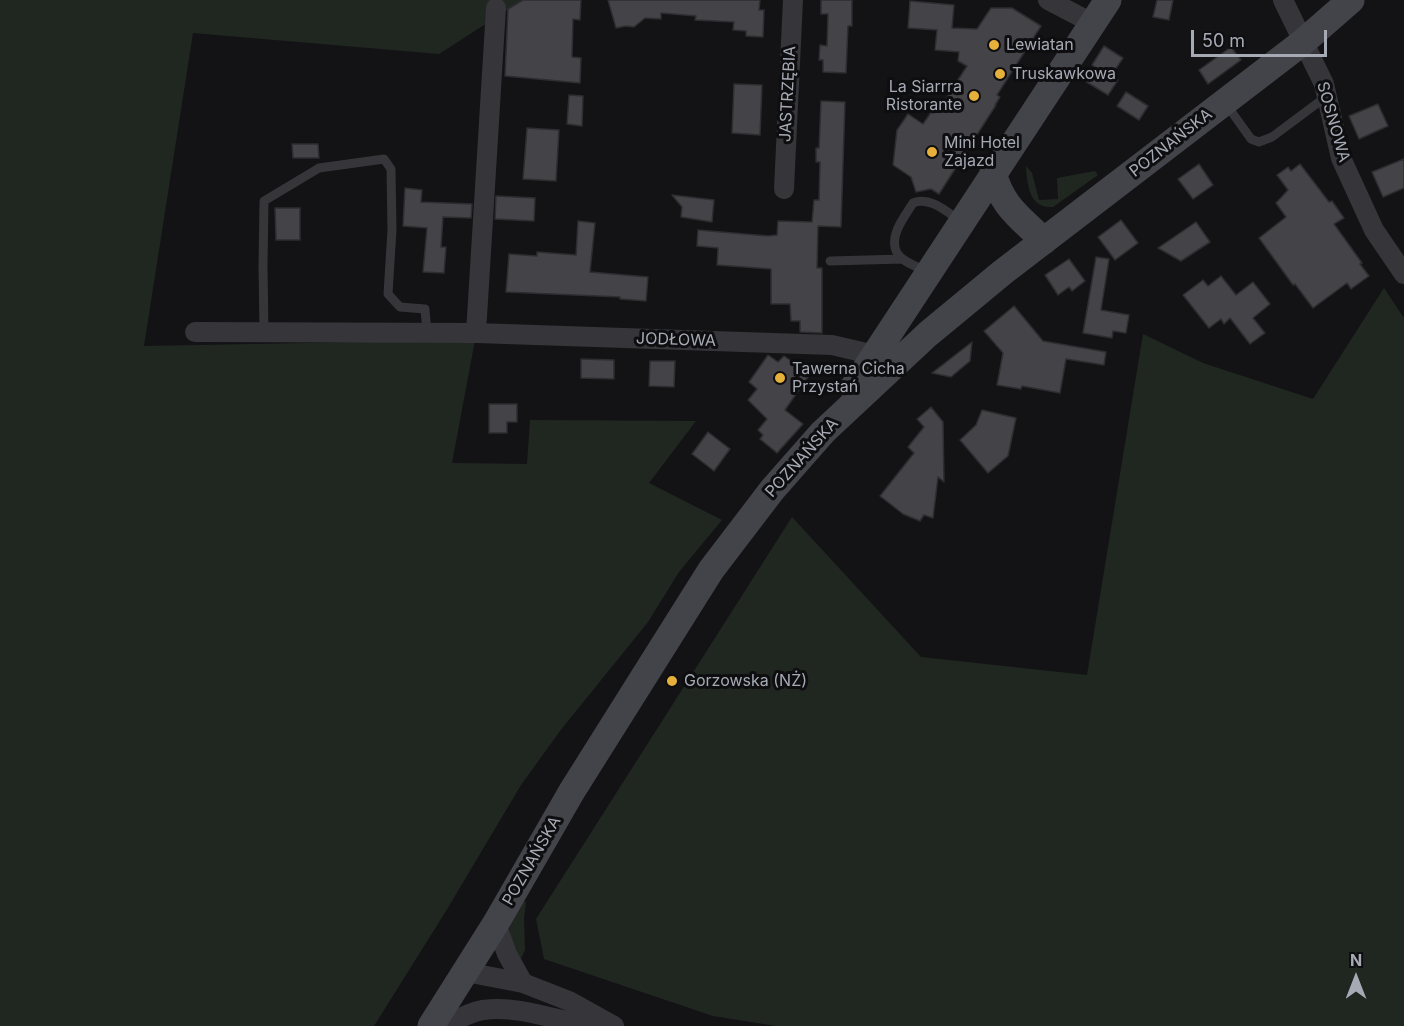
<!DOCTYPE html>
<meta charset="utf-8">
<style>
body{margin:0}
#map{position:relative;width:1404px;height:1026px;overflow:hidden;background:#131315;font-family:Inter,sans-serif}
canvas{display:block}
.north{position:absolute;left:1326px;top:948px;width:60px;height:60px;-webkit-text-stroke:4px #0e0e10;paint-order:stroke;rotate:0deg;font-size:16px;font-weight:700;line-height:24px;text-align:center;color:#a6aab4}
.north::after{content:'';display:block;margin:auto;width:21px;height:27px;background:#a6aab4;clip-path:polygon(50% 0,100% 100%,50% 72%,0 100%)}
.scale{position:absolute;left:1191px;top:30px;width:136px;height:27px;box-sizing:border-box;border:3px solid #a6aab4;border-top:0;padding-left:8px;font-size:18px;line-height:21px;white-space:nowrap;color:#a6aab4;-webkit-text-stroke:4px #0e0e10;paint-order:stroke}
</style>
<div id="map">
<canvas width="1404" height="1026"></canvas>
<div class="north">N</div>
<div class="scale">50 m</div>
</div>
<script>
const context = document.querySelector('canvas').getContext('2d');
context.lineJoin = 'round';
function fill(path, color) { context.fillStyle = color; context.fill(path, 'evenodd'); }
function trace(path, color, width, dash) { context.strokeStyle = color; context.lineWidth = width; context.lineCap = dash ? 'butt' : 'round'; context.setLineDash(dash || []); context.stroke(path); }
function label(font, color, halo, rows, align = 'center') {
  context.font = font + ' Inter,sans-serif'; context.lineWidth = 6; context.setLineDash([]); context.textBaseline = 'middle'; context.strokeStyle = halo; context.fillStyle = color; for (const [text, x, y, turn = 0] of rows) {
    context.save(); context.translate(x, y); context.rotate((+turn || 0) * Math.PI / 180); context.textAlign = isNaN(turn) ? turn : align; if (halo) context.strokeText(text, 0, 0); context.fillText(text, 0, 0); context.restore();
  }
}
fill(new Path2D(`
 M 0,0 L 523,0 L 439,54 L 193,33 L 144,346 L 475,340 L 452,463 L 527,464 L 530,420 L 696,421 L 649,483 L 722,520 L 679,572 L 648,622 L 560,731 L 521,785 L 446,911 L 374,1026 L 0,1026 Z
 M 1026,166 L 1032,173 L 1039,200 L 1058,199 L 1057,178 L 1095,171 L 1098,175 L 1053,207 C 1029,209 1027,184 1026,166 Z
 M 1384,288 L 1404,318 L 1404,1026 L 776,1026 L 713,1016 L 544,959 L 536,919 L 792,517 L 921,657 L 1087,675 L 1143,334 L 1203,363 L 1313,399 Z
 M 522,900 L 526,902 L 524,919 L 525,950 L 519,963 C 506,929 505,933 522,900 Z`), '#202721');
const building = new Path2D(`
 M 523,0 L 581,0 L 580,20 L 573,19 L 572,57 L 581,58 L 580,83 L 505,76 L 508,9 Z
 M 608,0 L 760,0 L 759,10 L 764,10 L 763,37 L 746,36 L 746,31 L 733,30 L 734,22 L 695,20 L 696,16 L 661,13 L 661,19 L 645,18 L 634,27 L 626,26 L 616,28 Z
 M 821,0 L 852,0 L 852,26 L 848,26 L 846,73 L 823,72 L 823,60 L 819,60 L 820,45 L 827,46 L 828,14 L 821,14 Z
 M 1157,0 L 1173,0 L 1169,20 L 1153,17 Z
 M 910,1 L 954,5 L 952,28 L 977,29 L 991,8 L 1012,8 L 1041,26 L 997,95 L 1000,97 L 995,105 L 996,105 L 939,194 L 931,189 L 916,192 L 911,177 L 893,165 L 897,130 L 908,114 L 923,124 L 934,108 L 938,111 L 967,66 L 958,61 L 959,52 L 935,50 L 937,30 L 908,28 Z
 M 1104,46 L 1123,58 L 1111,76 L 1118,80 L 1108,95 L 1085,81 L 1095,67 L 1092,65 Z
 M 1231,47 L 1241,60 L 1208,84 L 1199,70 Z
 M 734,84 L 762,85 L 760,135 L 732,133 Z
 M 1126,92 L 1148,106 L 1139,120 L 1117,106 Z
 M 569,95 L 583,96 L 582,126 L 567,124 Z
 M 821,101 L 845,102 L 841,227 L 818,226 L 817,268 L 822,268 L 822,333 L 800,332 L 800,321 L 791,321 L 790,304 L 771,304 L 771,269 L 717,265 L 718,248 L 697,246 L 698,230 L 768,236 L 777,235 L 778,221 L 812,222 L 814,200 L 819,200 L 820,162 L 816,162 L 816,148 L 819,148 Z
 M 1378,104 L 1388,126 L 1359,139 L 1349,116 Z
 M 527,128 L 559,130 L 556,181 L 523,179 Z
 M 292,144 L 318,144 L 319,158 L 293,158 Z
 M 1404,159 L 1404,188 L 1383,197 L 1372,172 Z
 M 1199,164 L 1213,185 L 1193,199 L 1178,179 Z
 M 1300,164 L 1329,202 L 1332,201 L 1344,218 L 1334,224 L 1362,263 L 1360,264 L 1369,276 L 1351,289 L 1347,283 L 1313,308 L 1295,284 L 1293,285 L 1259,238 L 1286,217 L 1276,203 L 1288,190 L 1277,175 L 1288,167 L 1291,171 Z
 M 405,188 L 422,190 L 421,202 L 472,204 L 471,218 L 443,217 L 441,247 L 446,247 L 444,273 L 423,272 L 427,228 L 403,226 Z
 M 672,195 L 714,200 L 712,222 L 681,217 L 682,207 Z
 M 496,196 L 535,198 L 534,221 L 495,219 Z
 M 275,208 L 300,208 L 300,240 L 276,240 Z
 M 1121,220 L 1138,243 L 1115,260 L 1098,237 Z
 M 578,221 L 595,223 L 590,272 L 648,277 L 646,301 L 620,299 L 620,297 L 506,292 L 509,254 L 537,256 L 537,252 L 576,255 Z
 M 1196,222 L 1210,242 L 1181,261 L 1158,248 Z
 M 1096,257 L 1109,259 L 1101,310 L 1129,315 L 1126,333 L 1113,331 L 1112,338 L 1083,333 Z
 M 1069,259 L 1085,281 L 1072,291 L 1069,287 L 1058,295 L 1045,275 Z
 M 1221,276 L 1236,295 L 1253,282 L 1270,304 L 1253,318 L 1265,333 L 1250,344 L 1230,318 L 1224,324 L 1221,319 L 1209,328 L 1183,295 L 1203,280 L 1208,286 Z
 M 1014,306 L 1043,341 L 1106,352 L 1104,365 L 1066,359 L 1060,393 L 1022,386 L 1021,389 L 997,385 L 1003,353 L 984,331 Z
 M 972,342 L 970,361 L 951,377 L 932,373 Z
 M 768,355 L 778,362 L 784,356 L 810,374 L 785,410 L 803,424 L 777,453 L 760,439 L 763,435 L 758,430 L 767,419 L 748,400 L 757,389 L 749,382 Z
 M 581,359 L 614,360 L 614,379 L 581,378 Z
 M 650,361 L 675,361 L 674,387 L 649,386 Z
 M 489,404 L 517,404 L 517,422 L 507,422 L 507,433 L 489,433 Z
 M 931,407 L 943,422 L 944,482 L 938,477 L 933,518 L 924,515 L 920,521 L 903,514 L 880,496 L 914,453 L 908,447 L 924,427 L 917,419 Z
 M 982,410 L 1016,418 L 1008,456 L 988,473 L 960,440 L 976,425 Z
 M 708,432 L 730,449 L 714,471 L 692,454 Z`);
fill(building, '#434348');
trace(building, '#2e2d31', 1.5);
trace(new Path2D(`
 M 1226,104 L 1251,139 L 1259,142 L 1272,137 L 1327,96
 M 830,261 L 903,259
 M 926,271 C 918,267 902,262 897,253 C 888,236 905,216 913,203 C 930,196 947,212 960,221
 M 264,332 L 263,266 L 264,201 L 319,168 L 384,159 L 391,169 L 392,230 L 388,294 L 400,307 L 425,309 L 427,333`), '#35353a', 9);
trace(new Path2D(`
 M 1048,0 L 1092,23
 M 1283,0 L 1324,84 L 1341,158 L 1374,230 L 1404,274
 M 784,189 L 793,0
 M 195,332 L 476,333 L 832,345 L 875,355
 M 476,333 L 496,8
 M 496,923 L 507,954 L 523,983
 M 466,972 L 523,983 L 569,1001 L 614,1026
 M 445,1026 C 456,1020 470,1012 483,1010 C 519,1005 554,1020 589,1026`), '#35353a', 20);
trace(new Path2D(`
 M 993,172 C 1002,207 1020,217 1044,241
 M 853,388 L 1108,0
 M 431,1026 L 496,923 L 572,791 L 711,570 L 772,490 L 823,432 L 928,334 L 1003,272 L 1303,42 L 1351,0`), '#43444a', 27);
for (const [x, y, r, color] of [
 [994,45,6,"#e6b13b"],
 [1000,74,6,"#e6b13b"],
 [974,96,6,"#e6b13b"],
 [932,152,6,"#e6b13b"],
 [780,378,6,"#e6b13b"],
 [672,681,6,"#e6b13b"]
]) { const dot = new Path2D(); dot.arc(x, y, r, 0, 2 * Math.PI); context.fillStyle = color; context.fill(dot); trace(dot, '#0e0e10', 2); }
label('16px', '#a6aab4', '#0e0e10', [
 ["Lewiatan",1006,45],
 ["Truskawkowa",1012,74],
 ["La Siarrra",962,87,"right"],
 ["Ristorante",962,105,"right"],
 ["Mini Hotel",944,143],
 ["Zajazd",944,161],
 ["Tawerna Cicha",792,369],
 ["Przystań",792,387],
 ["Gorzowska (NŻ)",684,681]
], 'left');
label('16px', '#a6aab4', '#0e0e10', [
 ["JASTRZĘBIA",788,94,-87],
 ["SOSNOWA",1333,122,74],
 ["POZNAŃSKA",1171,143,-38],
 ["JODŁOWA",676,340,2],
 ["POZNAŃSKA",802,458,-48],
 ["POZNAŃSKA",532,861,-60]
]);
</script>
